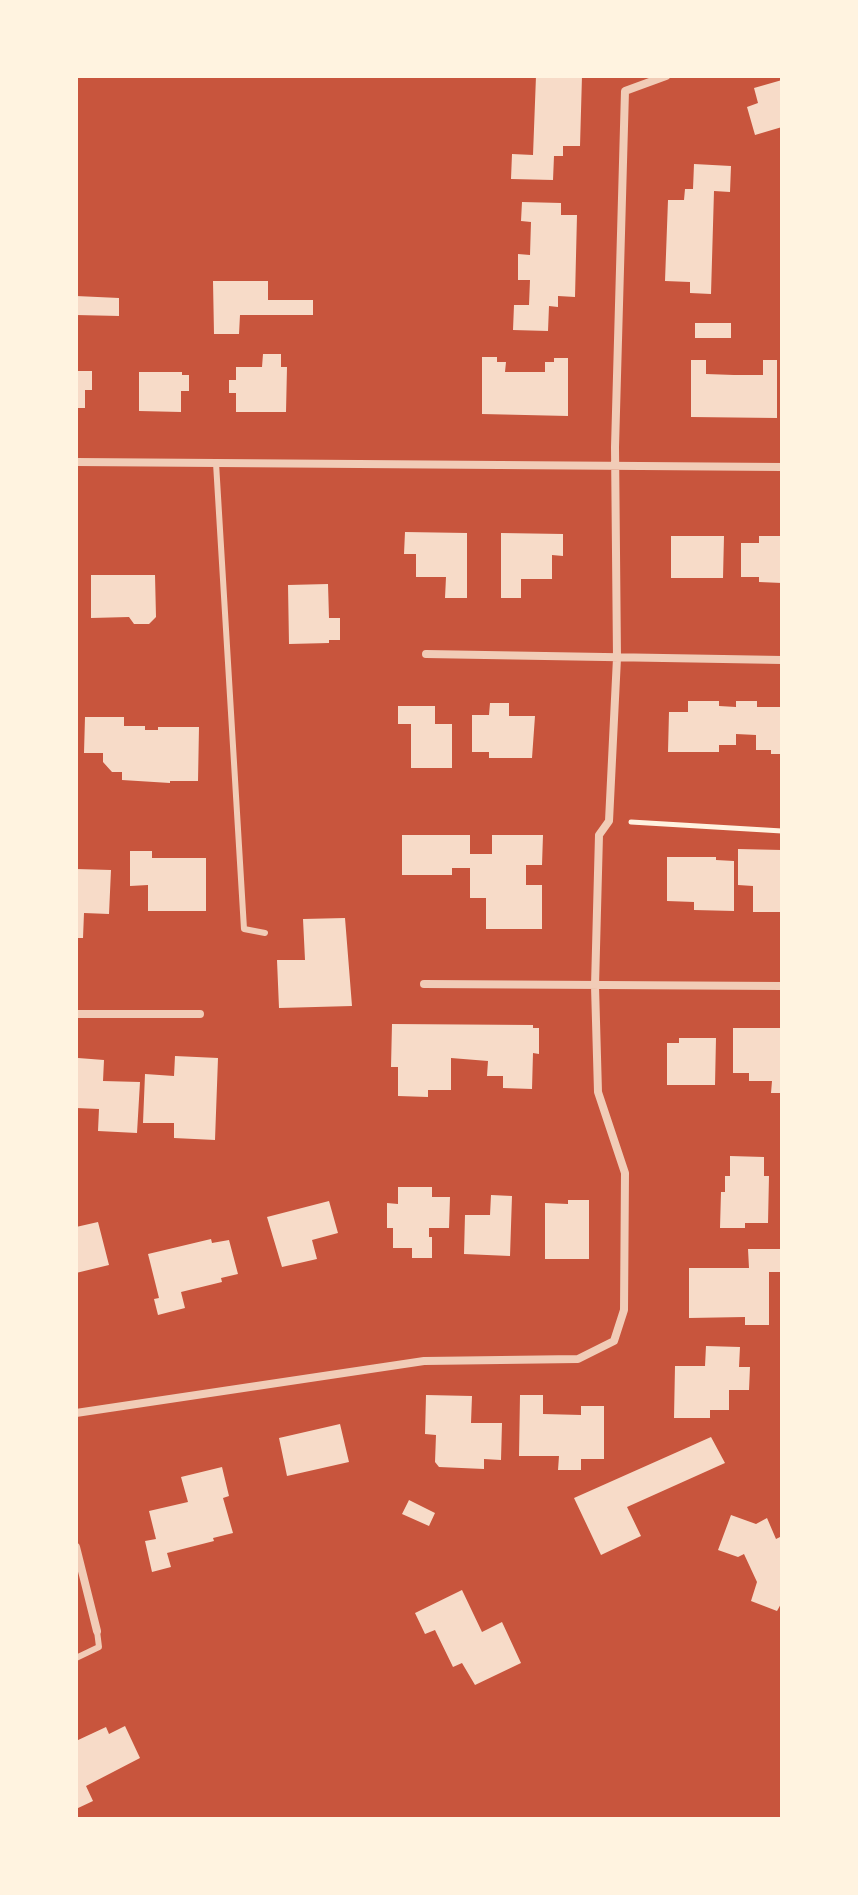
<!DOCTYPE html>
<style>
body{margin:0}
#map{position:relative;width:858px;height:1895px;overflow:hidden;background:#c8553d;font-family:"DM Sans",sans-serif}
canvas{display:block}
.frame{position:absolute;inset:0;border:78px solid #fff3e0;pointer-events:none}
</style>
<div id="map">
<canvas width="858" height="1895"></canvas>
<div class="frame"></div>
</div>
<script>
const context = document.querySelector('canvas').getContext('2d');
context.lineJoin = 'round';
function fill(path, color) { context.fillStyle = color; context.fill(path, 'evenodd'); }
function trace(path, color, width, dash) { context.strokeStyle = color; context.lineWidth = width; context.lineCap = dash ? 'butt' : 'round'; context.setLineDash(dash || []); context.stroke(path); }
fill(new Path2D(`
 M 536,76 L 582,76 L 580,146 L 563,146 L 563,156 L 554,156 L 553,180 L 511,179 L 512,154 L 533,155 Z
 M 782,80 L 782,127 L 755,135 L 747,107 L 758,103 L 754,88 Z
 M 694,164 L 731,166 L 730,192 L 714,191 L 711,294 L 690,293 L 690,282 L 665,281 L 668,200 L 684,200 L 685,189 L 693,189 Z
 M 522,202 L 561,203 L 561,215 L 577,215 L 575,297 L 558,296 L 558,307 L 549,306 L 548,331 L 513,330 L 514,305 L 529,305 L 530,280 L 518,280 L 518,254 L 530,255 L 531,222 L 521,221 Z
 M 213,281 L 268,281 L 268,300 L 313,300 L 313,315 L 240,315 L 239,334 L 214,334 Z
 M 76,296 L 119,298 L 119,316 L 76,315 Z
 M 695,323 L 731,323 L 731,338 L 695,338 Z
 M 263,354 L 281,354 L 281,367 L 287,367 L 286,412 L 236,412 L 236,393 L 229,393 L 229,380 L 236,380 L 236,367 L 262,367 Z
 M 482,357 L 497,357 L 497,362 L 506,362 L 505,372 L 545,372 L 545,362 L 554,362 L 554,358 L 568,358 L 568,416 L 482,414 Z
 M 691,360 L 706,360 L 706,374 L 734,375 L 763,375 L 763,360 L 777,360 L 777,418 L 691,417 Z
 M 76,371 L 92,371 L 92,390 L 85,390 L 85,408 L 76,408 Z
 M 139,372 L 182,372 L 182,375 L 189,375 L 189,391 L 181,391 L 181,412 L 139,411 Z
 M 405,532 L 467,533 L 467,598 L 445,598 L 446,577 L 416,577 L 416,554 L 404,554 Z
 M 501,533 L 563,534 L 563,556 L 552,555 L 552,579 L 521,579 L 521,598 L 501,598 Z
 M 671,536 L 724,536 L 723,578 L 671,578 Z
 M 759,536 L 782,536 L 782,583 L 759,582 L 759,577 L 741,577 L 741,543 L 759,543 Z
 M 91,575 L 155,575 L 156,617 L 149,624 L 134,624 L 129,617 L 91,618 Z
 M 328,584 L 329,618 L 340,618 L 340,640 L 329,640 L 329,643 L 289,644 L 288,585 Z
 M 688,701 L 719,701 L 719,706 L 736,707 L 736,701 L 757,701 L 757,707 L 782,707 L 782,754 L 771,754 L 771,750 L 756,750 L 756,735 L 736,734 L 736,745 L 719,745 L 719,752 L 668,752 L 669,712 L 688,712 Z
 M 490,703 L 509,703 L 509,716 L 535,716 L 532,758 L 489,758 L 489,752 L 472,752 L 472,715 L 489,715 Z
 M 398,706 L 435,706 L 435,724 L 452,724 L 452,768 L 411,768 L 411,724 L 398,724 Z
 M 85,717 L 124,717 L 124,726 L 145,726 L 145,730 L 158,730 L 158,727 L 199,727 L 198,781 L 170,781 L 170,783 L 122,780 L 122,772 L 112,772 L 103,762 L 103,753 L 84,753 Z
 M 402,835 L 470,835 L 470,854 L 492,854 L 492,835 L 543,835 L 542,865 L 526,865 L 526,885 L 542,885 L 542,929 L 486,929 L 486,898 L 470,898 L 470,868 L 452,868 L 452,875 L 402,875 Z
 M 738,849 L 782,850 L 782,912 L 753,912 L 753,886 L 738,885 Z
 M 130,851 L 152,851 L 152,858 L 206,858 L 206,911 L 148,911 L 148,885 L 130,886 Z
 M 667,857 L 716,857 L 716,860 L 734,861 L 734,911 L 694,910 L 694,902 L 667,901 Z
 M 76,869 L 111,870 L 109,914 L 84,913 L 83,938 L 76,938 Z
 M 345,918 L 352,1006 L 279,1008 L 277,960 L 305,960 L 303,919 Z
 M 392,1024 L 533,1025 L 533,1028 L 539,1028 L 539,1054 L 533,1053 L 532,1089 L 503,1088 L 503,1076 L 487,1076 L 488,1061 L 451,1058 L 451,1090 L 428,1090 L 428,1097 L 398,1096 L 398,1067 L 391,1067 Z
 M 733,1028 L 782,1028 L 782,1093 L 771,1093 L 772,1081 L 749,1081 L 749,1073 L 733,1073 Z
 M 679,1038 L 716,1038 L 715,1085 L 667,1085 L 667,1043 L 679,1043 Z
 M 175,1056 L 218,1058 L 215,1140 L 174,1138 L 174,1123 L 143,1123 L 145,1074 L 174,1076 Z
 M 78,1058 L 104,1060 L 103,1081 L 140,1082 L 137,1133 L 98,1131 L 99,1109 L 76,1108 Z
 M 730,1156 L 764,1157 L 764,1176 L 769,1176 L 768,1223 L 745,1223 L 745,1228 L 720,1228 L 721,1192 L 725,1192 L 725,1176 L 730,1176 Z
 M 398,1187 L 432,1187 L 432,1197 L 450,1197 L 449,1228 L 429,1228 L 429,1237 L 432,1237 L 432,1258 L 412,1258 L 412,1248 L 393,1248 L 393,1228 L 387,1228 L 387,1203 L 398,1204 Z
 M 491,1195 L 512,1196 L 510,1256 L 464,1254 L 465,1215 L 490,1215 Z
 M 568,1200 L 589,1200 L 589,1259 L 545,1259 L 545,1203 L 568,1204 Z
 M 329,1201 L 338,1233 L 312,1240 L 317,1259 L 282,1267 L 267,1217 Z
 M 98,1222 L 109,1265 L 76,1273 L 76,1227 Z
 M 211,1239 L 212,1243 L 229,1240 L 238,1274 L 221,1278 L 222,1282 L 181,1292 L 185,1308 L 158,1315 L 154,1299 L 159,1298 L 148,1254 Z
 M 748,1249 L 782,1249 L 782,1272 L 769,1272 L 769,1325 L 745,1325 L 745,1317 L 689,1318 L 689,1268 L 749,1268 Z
 M 706,1346 L 740,1347 L 739,1367 L 750,1367 L 749,1390 L 729,1390 L 729,1410 L 710,1410 L 710,1418 L 674,1418 L 675,1366 L 705,1366 Z
 M 426,1395 L 472,1396 L 471,1423 L 502,1423 L 501,1460 L 484,1459 L 484,1469 L 439,1467 L 435,1462 L 436,1435 L 425,1434 Z
 M 520,1395 L 543,1395 L 543,1414 L 581,1415 L 581,1406 L 604,1406 L 604,1459 L 581,1459 L 581,1470 L 558,1470 L 559,1456 L 519,1456 Z
 M 340,1424 L 349,1462 L 287,1476 L 279,1438 Z
 M 711,1437 L 725,1463 L 627,1507 L 641,1536 L 601,1555 L 574,1498 Z
 M 222,1467 L 229,1496 L 223,1498 L 233,1533 L 213,1538 L 214,1541 L 167,1553 L 171,1567 L 152,1572 L 145,1541 L 156,1539 L 149,1511 L 188,1502 L 181,1477 Z
 M 409,1500 L 435,1513 L 429,1526 L 402,1514 Z
 M 731,1515 L 756,1524 L 767,1518 L 776,1539 L 782,1536 L 782,1602 L 777,1611 L 751,1601 L 757,1582 L 744,1554 L 738,1557 L 718,1550 Z
 M 462,1590 L 482,1632 L 502,1622 L 521,1663 L 475,1685 L 462,1663 L 453,1667 L 435,1630 L 425,1634 L 415,1613 Z
 M 125,1726 L 140,1758 L 86,1786 L 93,1801 L 76,1809 L 76,1741 L 106,1727 L 109,1734 Z`), '#f7dbc8');
trace(new Path2D(`
 M 631,822 L 782,831`), '#fff3e0', 5);
trace(new Path2D(`
 M 216,463 L 244,929 L 265,933
 M 76,1658 L 99,1647 L 97,1631`), '#f1ccb7', 6);
trace(new Path2D(`
 M 76,462 L 782,467
 M 426,654 L 782,660
 M 424,984 L 782,986
 M 76,1014 L 200,1014
 M 76,1413 L 424,1361 L 578,1359 L 614,1341 L 624,1310 L 625,1173 L 598,1092 L 595,986 L 599,835 L 609,821 L 617,658 L 615,447 L 625,91 L 666,76
 M 76,1547 L 97,1631`), '#f1ccb7', 8);
</script>
